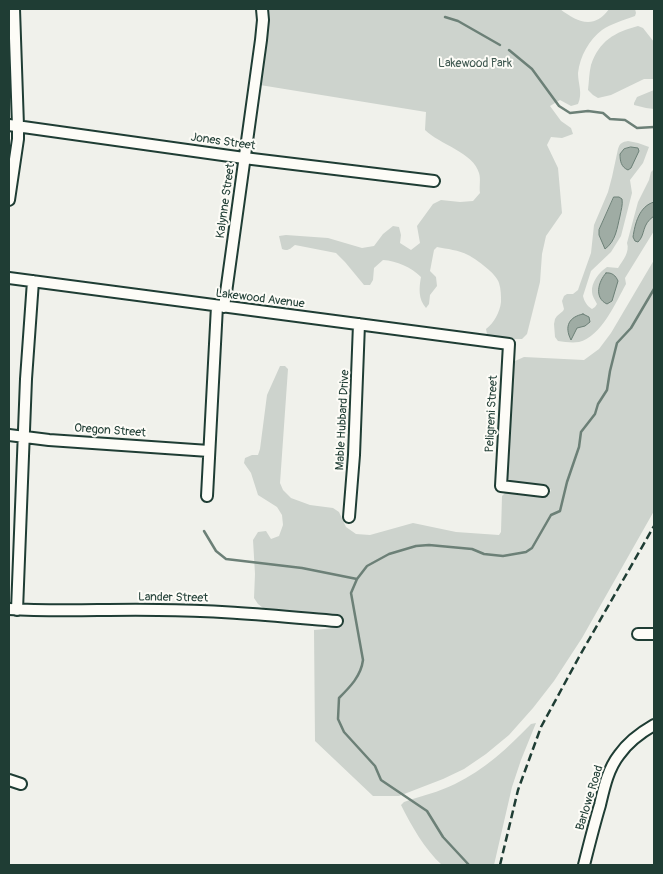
<!DOCTYPE html>
<style>
body{margin:0}
#map{position:relative;width:663px;height:874px;overflow:hidden;background:#f0f1eb;font-family:Pangolin,sans-serif}
canvas{display:block}
.frame{position:absolute;inset:0;border:10px solid #1f3d34;pointer-events:none}
</style>
<div id="map">
<canvas width="663" height="874"></canvas>
<div class="frame"></div>
</div>
<script>
const context = document.querySelector('canvas').getContext('2d');
context.lineJoin = 'round';
function fill(path, color) { context.fillStyle = color; context.fill(path, 'evenodd'); }
function trace(path, color, width, dash) { context.strokeStyle = color; context.lineWidth = width; context.lineCap = dash ? 'butt' : 'round'; context.setLineDash(dash || []); context.stroke(path); }
function label(font, color, halo, rows, align = 'center') {
  context.font = font + ' Pangolin,sans-serif'; context.lineWidth = 4; context.setLineDash([]); context.textBaseline = 'middle'; context.strokeStyle = halo; context.fillStyle = color; for (const [text, x, y, turn = 0] of rows) {
    context.save(); context.translate(x, y); context.rotate((+turn || 0) * Math.PI / 180); context.textAlign = isNaN(turn) ? turn : align; if (halo) context.strokeText(text, 0, 0); context.fillText(text, 0, 0); context.restore();
  }
}
fill(new Path2D(`
 M 269,9 L 560,9 C 577,22 594,30 609,9 L 635,9 L 636,13 L 635,16 C 624,20 611,24 602,30 C 589,40 580,56 578,73 C 578,84 583,93 578,104 L 571,106 L 560,100 L 550,106 L 561,121 L 571,128 L 573,134 L 562,138 L 551,137 L 547,145 L 558,168 L 562,213 L 546,236 L 542,254 L 540,282 L 527,334 L 522,339 L 497,339 L 487,334 L 486,329 C 494,323 500,312 501,302 C 501,296 501,289 499,283 C 497,274 476,259 468,255 C 459,250 447,249 437,247 L 434,250 L 430,271 L 436,277 L 437,286 L 430,295 L 429,304 L 426,308 C 418,299 419,288 421,277 C 411,267 397,261 383,260 L 374,268 L 373,280 L 370,285 L 364,285 L 345,262 L 336,253 L 295,245 C 291,248 288,252 282,249 L 279,236 L 286,235 L 328,238 L 362,248 L 374,246 L 383,234 L 393,226 L 399,227 L 401,235 L 400,243 L 411,250 L 420,243 L 417,226 L 433,204 L 441,200 L 460,202 L 473,201 L 480,193 C 479,187 481,179 479,173 C 474,153 439,144 425,130 L 426,112 L 260,85 Z
 M 638,26 L 643,28 L 654,42 L 654,79 L 644,79 L 611,95 L 598,98 L 593,95 L 588,90 C 589,82 589,73 591,65 C 599,41 615,32 638,26 Z
 M 654,90 L 654,109 L 646,108 L 634,105 L 634,103 L 637,97 Z
 M 628,141 L 638,143 L 649,147 L 643,163 L 630,180 L 632,193 L 621,236 L 611,252 L 591,271 L 583,296 C 584,301 587,306 592,309 L 595,307 L 597,304 C 595,300 592,296 592,292 C 591,283 599,272 607,267 L 618,268 C 623,260 630,252 627,243 L 638,202 L 649,180 L 651,172 L 654,169 L 654,231 L 625,278 L 626,284 C 616,302 601,337 579,342 C 572,343 565,342 558,341 L 555,337 L 554,324 L 555,319 L 557,316 L 563,311 L 564,309 L 562,301 L 564,296 L 567,294 L 573,294 L 578,290 L 580,284 L 591,253 L 594,225 L 608,192 L 612,177 L 618,149 C 620,143 622,142 628,141 Z
 M 654,260 L 654,511 L 582,638 L 554,681 L 533,708 L 509,735 L 486,754 L 464,769 L 443,779 L 399,796 L 373,796 L 315,741 L 314,630 L 334,628 L 338,626 L 336,617 L 331,615 L 267,611 L 258,604 L 254,598 L 255,574 L 253,540 L 258,532 L 266,531 L 271,539 L 279,536 L 283,525 L 282,515 L 277,507 L 258,495 L 251,473 L 244,463 L 245,458 L 252,455 L 258,455 L 260,449 L 267,395 L 280,366 L 285,366 L 288,369 L 280,483 L 283,490 L 291,498 L 310,505 L 333,508 L 339,512 L 346,527 L 356,534 L 370,535 L 413,523 L 456,532 L 499,535 L 501,532 L 502,496 L 506,492 L 548,496 L 551,490 L 546,485 L 511,483 L 505,476 L 511,370 L 515,361 L 524,357 L 584,360 L 599,349 L 611,333 Z
 M 536,723 L 521,760 L 512,787 L 494,865 L 442,865 C 425,850 411,825 401,805 L 404,802 C 421,796 439,792 455,784 C 484,770 509,747 531,724 Z`), '#cdd3cd');
const water = new Path2D(`
 M 631,147 L 638,148 L 639,151 L 631,168 L 628,170 C 621,167 620,161 620,154 L 624,149 Z
 M 614,197 L 619,197 L 622,199 C 623,205 621,210 620,216 C 617,228 616,241 605,249 L 599,235 L 599,230 Z
 M 654,202 L 654,216 C 641,225 646,234 638,242 L 635,241 L 633,237 C 635,224 639,206 654,202 Z
 M 606,273 C 612,272 616,276 618,281 L 612,301 L 607,304 C 594,298 598,282 606,273 Z
 M 583,314 L 589,317 L 590,322 L 585,326 L 577,328 L 571,340 C 564,326 569,317 583,314 Z`);
fill(water, '#9faca4');
trace(water, '#6c8077', 1);
trace(new Path2D(`
 M 445,17 L 458,21 L 500,45
 M 509,50 L 532,69 L 559,106 L 570,113 L 588,111 L 603,113 L 610,119 L 625,120 L 637,128 L 654,127
 M 204,531 L 216,551 L 226,559 L 302,568 L 357,579
 M 469,865 L 443,837 L 427,811 L 381,780 L 375,766 L 344,732 L 338,719 L 339,698 C 350,687 361,676 363,660 L 351,593 L 357,579 L 367,566 L 389,554 L 416,546 L 429,545 L 472,549 L 484,554 L 503,556 L 526,552 L 532,548 L 551,515 L 560,511 L 567,482 L 579,447 L 581,432 L 595,414 L 598,404 L 607,390 L 610,371 L 617,343 L 631,328 L 654,289`), '#6c8077', 2.5);
const street = new Path2D(`
 M 9,125 L 244,158 L 434,181
 M 9,200 L 18,139 L 18,126 L 14,9
 M 9,278 L 509,344 L 501,486 L 543,491
 M 224,307 L 261,40 L 263,20 L 262,9
 M 9,435 L 49,440 L 209,451
 M 207,496 L 217,306
 M 349,517 L 354,455 L 359,324
 M 9,609 C 58,612 108,609 158,610 C 218,610 277,616 337,621
 M 17,610 L 26,379 L 33,281
 M 638,634 L 654,634
 M 9,780 L 21,784
 M 584,865 C 589,845 594,825 600,805 C 604,788 608,769 619,755 C 628,742 640,733 654,725`);
trace(street, '#1f3d34', 14);
trace(street, '#fdfcf7', 10);
trace(new Path2D(`
 M 500,865 L 518,790 L 541,727 L 579,657 L 654,526`), '#1f3d34', 2.5, [8, 4]);
label('12px', '#425b53', '#fdfcf7', [
 ["Lakewood Park",475,64]
]);
label('12px', '#1f3d34', '#fdfcf7', [
 ["Jones Street",223,142,8],
 ["Kalynne Street",226,201,-82],
 ["Lakewood Avenue",260,299,7],
 ["Peligreni Street",492,414,-87],
 ["Mable Hubbard Drive",343,420,-87],
 ["Oregon Street",110,431,4],
 ["Lander Street",173,598,1],
 ["Barlowe Road",590,798,-73]
]);
</script>
